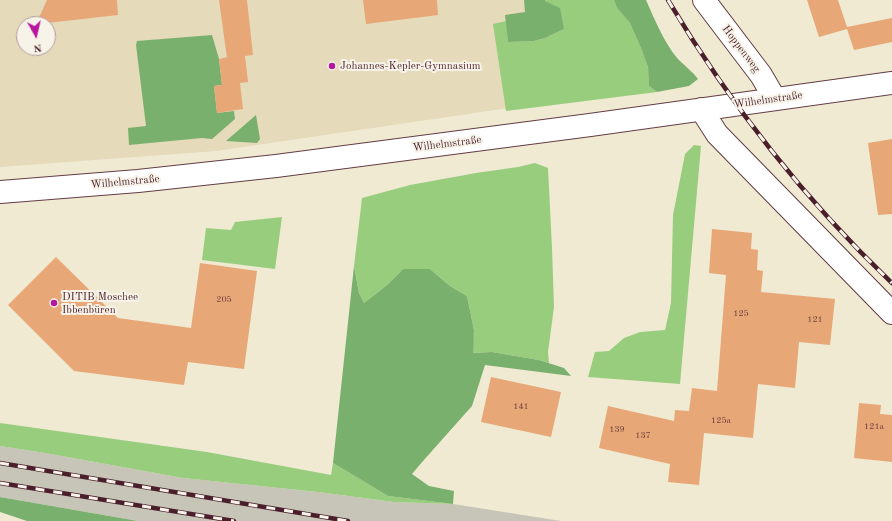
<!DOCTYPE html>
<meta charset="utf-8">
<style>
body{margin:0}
#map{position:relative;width:892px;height:521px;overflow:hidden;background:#f0ead3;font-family:"Old Standard TT",serif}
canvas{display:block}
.north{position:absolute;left:16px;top:16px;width:40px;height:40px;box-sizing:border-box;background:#f7f3e8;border:1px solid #b29e9c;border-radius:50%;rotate:172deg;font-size:11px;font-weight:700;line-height:16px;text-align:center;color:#4a1f2b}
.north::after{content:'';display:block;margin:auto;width:14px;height:18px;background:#b5179e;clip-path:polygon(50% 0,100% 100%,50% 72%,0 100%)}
</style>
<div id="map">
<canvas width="892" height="521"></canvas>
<div class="north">N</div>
</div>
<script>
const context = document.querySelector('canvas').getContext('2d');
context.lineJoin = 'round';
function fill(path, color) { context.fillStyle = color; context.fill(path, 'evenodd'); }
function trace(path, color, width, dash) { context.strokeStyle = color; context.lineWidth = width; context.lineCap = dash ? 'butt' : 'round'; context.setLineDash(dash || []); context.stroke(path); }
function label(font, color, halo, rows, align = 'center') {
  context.font = font + ' "Old Standard TT",serif'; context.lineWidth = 4; context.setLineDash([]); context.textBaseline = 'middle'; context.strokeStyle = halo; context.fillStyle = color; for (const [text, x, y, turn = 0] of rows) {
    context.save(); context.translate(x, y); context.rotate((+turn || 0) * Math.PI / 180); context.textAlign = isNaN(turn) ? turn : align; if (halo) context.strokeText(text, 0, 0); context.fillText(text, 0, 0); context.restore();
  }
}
fill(new Path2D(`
 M 0,0 L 635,0 L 672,84 L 216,151 L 0,167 ZM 24,24 L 48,24 L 48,48 L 24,48 Z`), '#e5daba');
fill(new Path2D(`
 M 0,446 L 45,453 L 183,478 L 318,492 L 394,502 L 453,504 L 561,521 L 138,521 L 0,497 Z`), '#c7c4b8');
fill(new Path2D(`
 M 545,0 L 614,0 L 617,8 L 630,23 L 641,48 L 648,67 L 649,86 L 657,92 L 506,111 L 493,24 L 506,21 L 508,42 L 534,41 L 545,38 L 564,29 Z
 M 694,145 L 701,146 L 680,384 L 588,377 L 595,352 L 609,351 L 624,338 L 640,332 L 665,330 L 671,303 L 673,215 L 685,154 Z
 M 535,163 L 548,168 L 552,248 L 554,307 L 548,352 L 549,363 L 539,360 L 492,352 L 472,353 L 474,330 L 467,296 L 450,286 L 430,269 L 403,269 L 387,285 L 364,303 L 359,293 L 354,266 L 362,198 L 410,185 L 476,173 L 518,167 Z
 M 282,217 L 275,269 L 202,260 L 206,228 L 231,230 L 235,222 Z
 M 0,423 L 207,452 L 331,475 L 333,463 L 388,496 L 453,504 L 394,502 L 318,492 L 183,478 L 45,453 L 0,446 Z`), '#98cd7e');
fill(new Path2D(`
 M 524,0 L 545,0 L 545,1 L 560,8 L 564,29 L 545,38 L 534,41 L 508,42 L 505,15 L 525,12 Z
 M 614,0 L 646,0 C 654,18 666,47 680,61 C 686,67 693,72 698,79 L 689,86 L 657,92 L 649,86 L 648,67 L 641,48 L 630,23 L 617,8 Z
 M 212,35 L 219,59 L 222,85 L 214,86 L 217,113 L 234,111 L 235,119 L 212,139 L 202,138 L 129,145 L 128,128 L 146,126 L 136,45 L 137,41 Z
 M 256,115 L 260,139 L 257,143 L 226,141 Z
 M 354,266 L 359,293 L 364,303 L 387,285 L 403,269 L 430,269 L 450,286 L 467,296 L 474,330 L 473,353 L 492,352 L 539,360 L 564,368 L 571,376 L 485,365 L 472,406 L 423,461 L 412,474 L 429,486 L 454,491 L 453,504 L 388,496 L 333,463 Z
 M 0,497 L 138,521 L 27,521 L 0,512 Z`), '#7ab06d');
fill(new Path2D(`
 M 47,0 L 117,0 L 118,15 L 56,22 L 36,24 Z
 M 219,0 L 247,0 L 253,55 L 245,56 L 248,82 L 240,83 L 243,109 L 217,113 L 214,86 L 222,85 L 219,59 L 228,57 L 227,58 Z
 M 363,0 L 437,0 L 438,15 L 366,24 Z
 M 807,0 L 838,0 L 847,27 L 892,18 L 892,42 L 854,50 L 847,29 L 819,37 Z
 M 892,139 L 892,214 L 878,215 L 868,143 Z
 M 712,229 L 752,233 L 751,249 L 758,250 L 757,270 L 763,271 L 761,292 L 835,299 L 830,345 L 799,342 L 795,388 L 758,384 L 753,438 L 704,433 L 699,485 L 668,482 L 670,464 L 599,448 L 608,406 L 674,421 L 675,410 L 689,411 L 692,388 L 717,391 L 726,275 L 709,273 Z
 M 56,257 L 118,318 L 191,328 L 200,263 L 257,271 L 244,369 L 188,362 L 184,385 L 74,371 L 8,305 Z
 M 491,377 L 561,392 L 551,437 L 481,422 Z
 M 859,403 L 881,405 L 880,414 L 892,415 L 892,462 L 854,458 Z`), '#e7a777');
const minor = new Path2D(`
 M 704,0 L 761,75 L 775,99
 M 701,109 L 717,134 L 892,313
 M 0,192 L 138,181 L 276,166 L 590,125 L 892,83`);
trace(minor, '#633d44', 24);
trace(minor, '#fff', 22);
const rail = new Path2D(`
 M 668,0 C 730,104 805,200 892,283
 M 0,463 L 348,521
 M 0,483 L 234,521`);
trace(rail, '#4a1f2b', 4.5);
trace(rail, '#f7f3e8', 3, [9]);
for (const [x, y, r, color] of [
 [332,66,4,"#b5179e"],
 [54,303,4,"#b5179e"]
]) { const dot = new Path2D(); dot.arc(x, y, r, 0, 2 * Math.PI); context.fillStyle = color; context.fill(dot); trace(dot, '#f7f3e8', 1.5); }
label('9px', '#71413e', null, [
 ["205",224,300],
 ["125",741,314],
 ["121",815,320],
 ["141",521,407],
 ["125a",721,421],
 ["121a",874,427],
 ["139",617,430],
 ["137",643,436]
]);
label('11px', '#4a1f2b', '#f7f3e8', [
 ["Hoppenweg",741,49,53],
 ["Wilhelmstraße",768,100,-8],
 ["Wilhelmstraße",447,144,-7],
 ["Wilhelmstraße",125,182,-5]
]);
label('11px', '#4a1f2b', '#f7f3e8', [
 ["Johannes-Kepler-Gymnasium",340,66],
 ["DITIB Moschee",62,297],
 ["Ibbenbüren",62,310]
], 'left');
</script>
